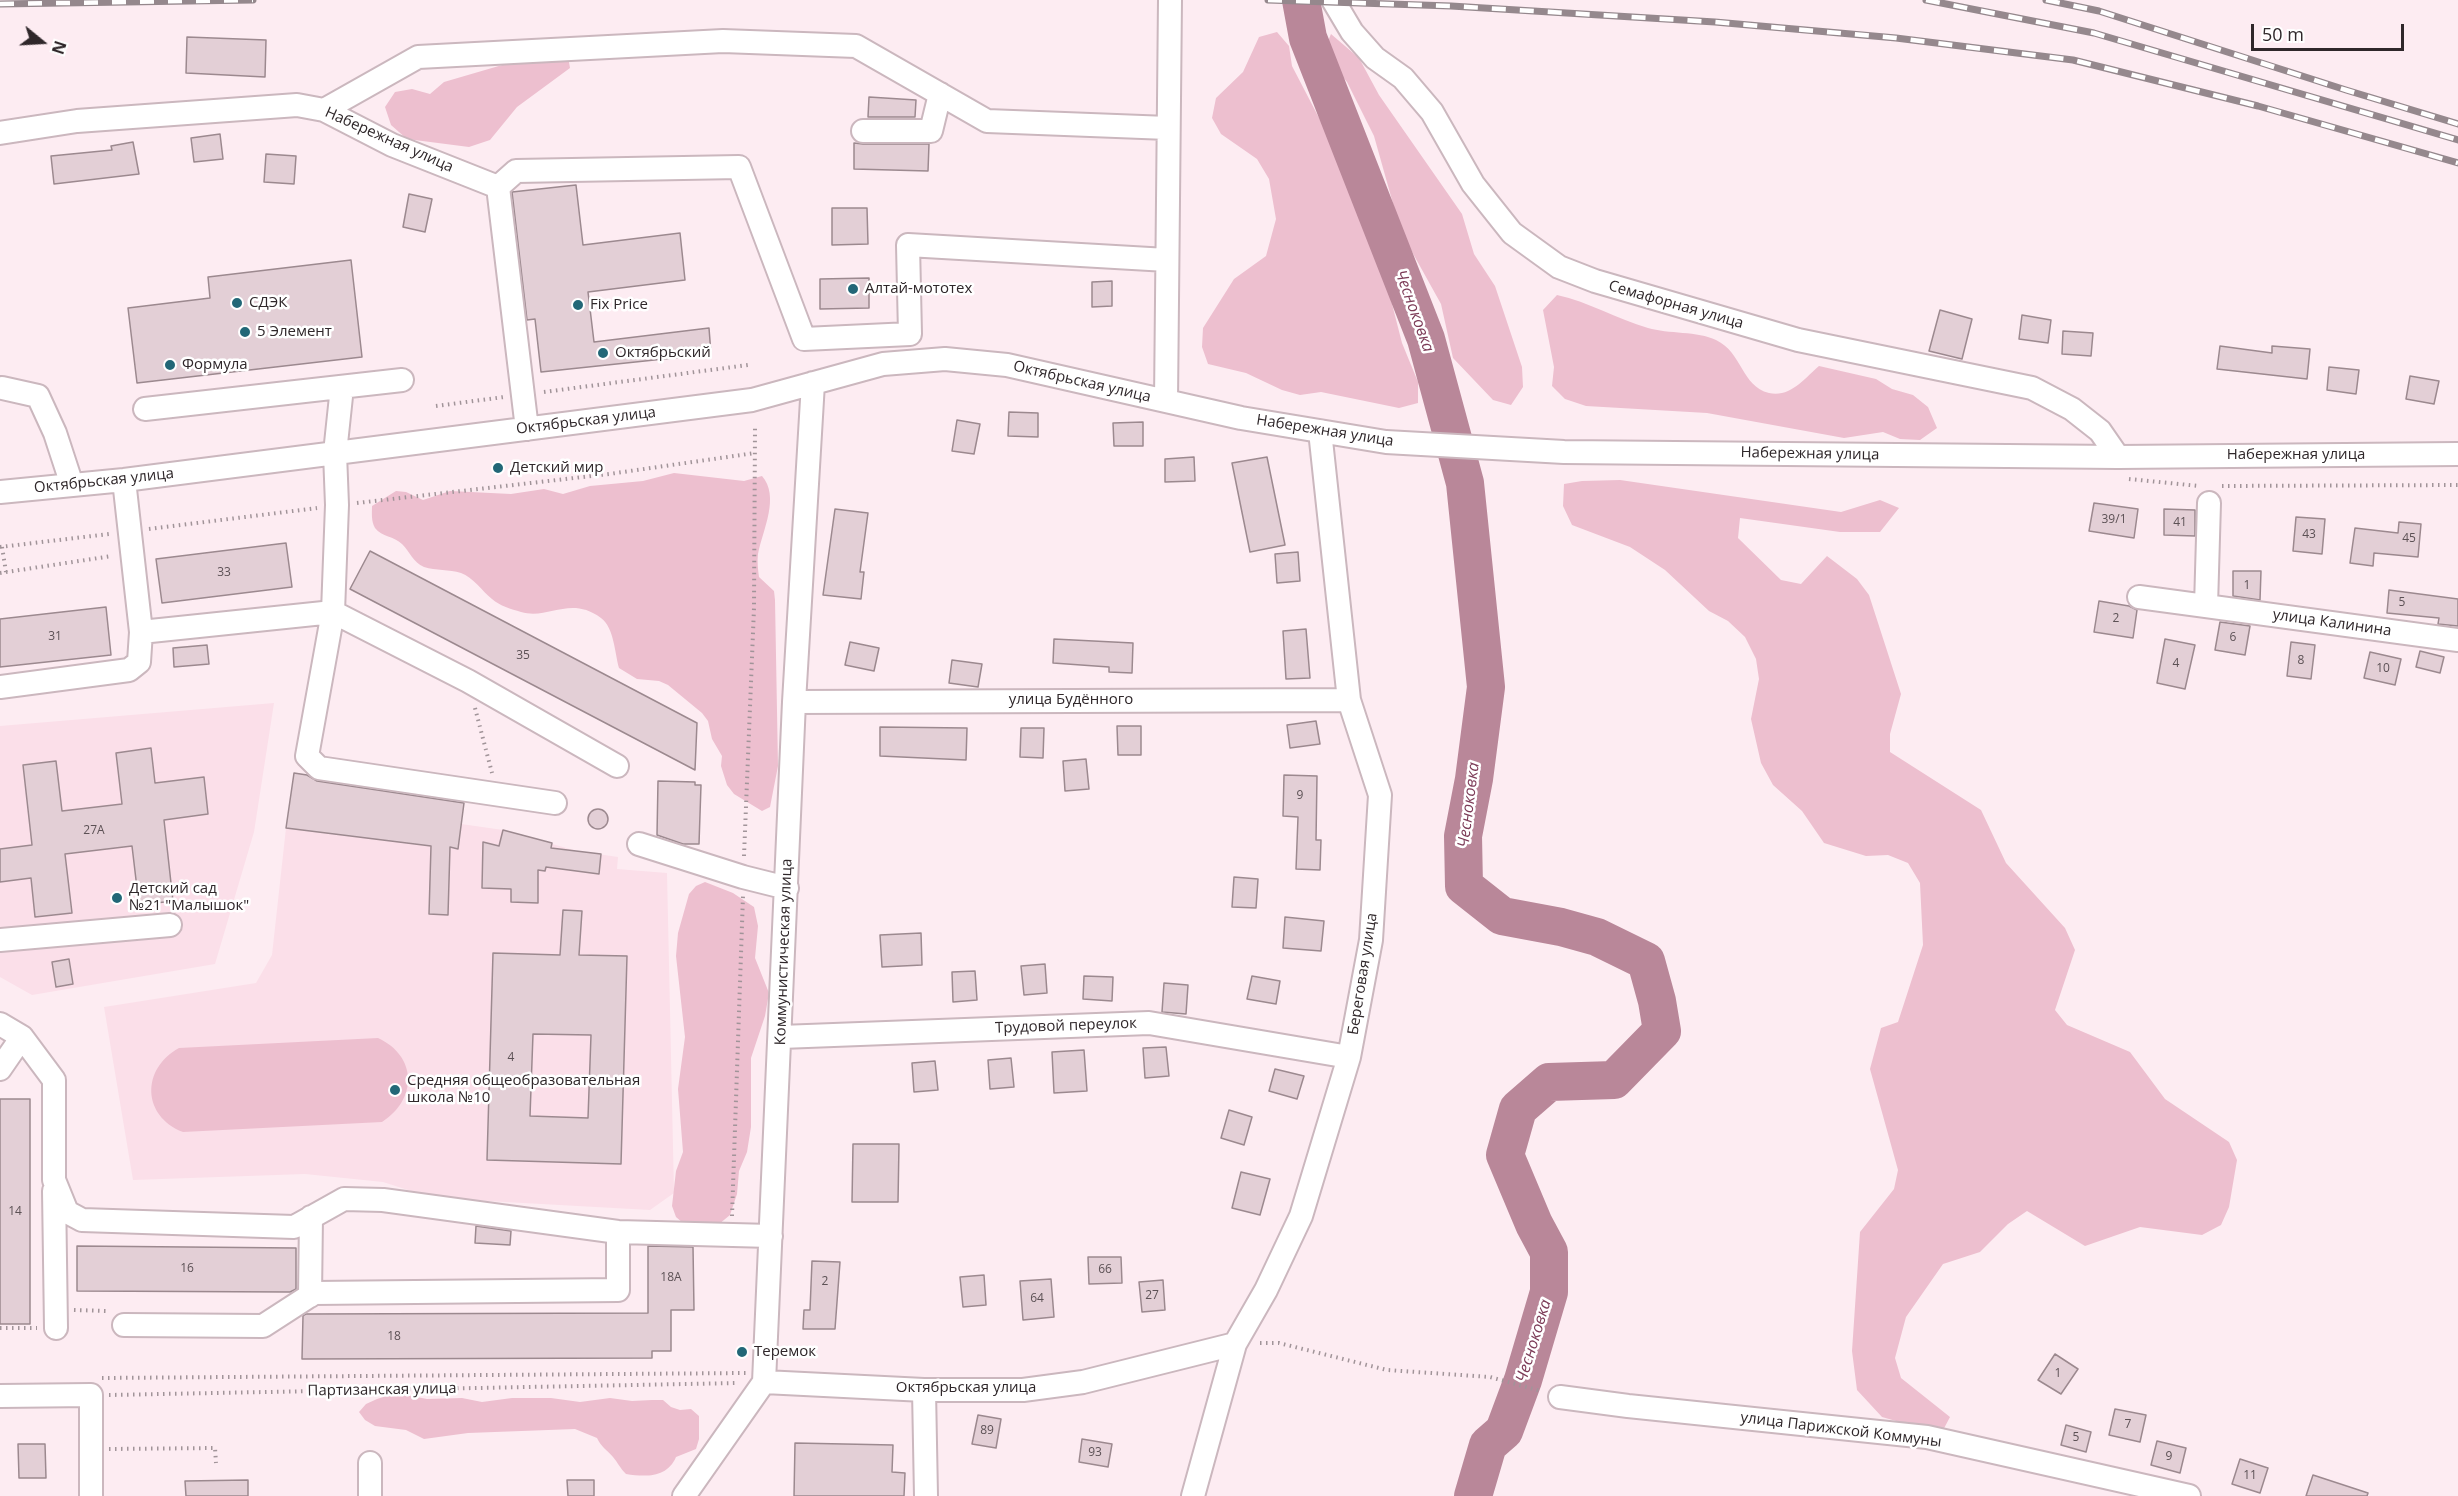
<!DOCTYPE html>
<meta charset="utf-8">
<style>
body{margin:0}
#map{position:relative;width:2458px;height:1496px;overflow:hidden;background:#fdecf2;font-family:"Open Sans",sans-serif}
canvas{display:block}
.north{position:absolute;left:12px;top:12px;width:60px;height:60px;-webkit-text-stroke:4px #fff;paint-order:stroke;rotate:108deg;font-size:16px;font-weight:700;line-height:24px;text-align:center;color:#2f272a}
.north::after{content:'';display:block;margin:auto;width:21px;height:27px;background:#2f272a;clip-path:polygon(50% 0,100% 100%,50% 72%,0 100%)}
.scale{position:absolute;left:2251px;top:24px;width:153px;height:27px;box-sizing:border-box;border:3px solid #2f272a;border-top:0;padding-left:8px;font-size:18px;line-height:21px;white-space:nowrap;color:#2f272a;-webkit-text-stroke:4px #fff;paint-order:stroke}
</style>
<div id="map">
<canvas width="2458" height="1496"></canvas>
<div class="north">N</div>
<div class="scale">50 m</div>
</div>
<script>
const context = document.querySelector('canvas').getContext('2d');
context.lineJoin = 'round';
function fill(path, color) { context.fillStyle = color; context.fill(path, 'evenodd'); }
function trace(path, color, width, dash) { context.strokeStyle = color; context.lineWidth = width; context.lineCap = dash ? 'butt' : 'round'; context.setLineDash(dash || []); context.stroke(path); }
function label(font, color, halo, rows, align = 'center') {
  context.font = font + ' "Open Sans",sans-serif'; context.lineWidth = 5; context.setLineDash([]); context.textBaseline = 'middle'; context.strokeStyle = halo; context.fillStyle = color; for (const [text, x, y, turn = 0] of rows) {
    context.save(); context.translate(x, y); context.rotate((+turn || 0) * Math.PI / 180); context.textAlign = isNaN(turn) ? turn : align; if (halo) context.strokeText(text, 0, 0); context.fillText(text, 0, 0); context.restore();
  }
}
fill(new Path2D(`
 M 274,703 L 254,832 L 215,964 L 32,995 L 0,977 L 0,726 Z
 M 461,824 L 503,830 L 577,851 L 618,857 L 617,869 L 667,873 L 674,1193 L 650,1210 L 433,1198 L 383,1182 L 305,1174 L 133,1180 L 104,1007 L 256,983 L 272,955 L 286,828 L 457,849 Z`), '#fbdfe9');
fill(new Path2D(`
 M 1277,32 L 1289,46 L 1292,66 L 1356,189 L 1366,227 L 1381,261 L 1402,343 L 1418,382 L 1418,403 L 1399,408 L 1321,392 L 1300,395 L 1282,390 L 1246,373 L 1208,364 L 1202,347 L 1203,328 L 1234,279 L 1266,256 L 1276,219 L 1269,179 L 1257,159 L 1221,134 L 1212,118 L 1216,98 L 1243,72 L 1259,37 Z
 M 1331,34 L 1359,58 L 1379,95 L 1462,214 L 1474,254 L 1495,286 L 1522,367 L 1523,387 L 1511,405 L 1493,400 L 1453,358 L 1441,304 L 1401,232 L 1374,136 L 1347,82 L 1323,53 Z
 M 567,51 L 570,68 L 517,107 L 490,140 L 469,147 L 407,139 L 391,125 L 385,107 L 395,92 L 412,89 L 430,94 L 444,82 L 533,56 Z
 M 1557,295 C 1589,302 1617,319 1648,328 C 1668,334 1698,331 1716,340 C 1743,353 1741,386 1769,393 C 1790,398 1805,378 1819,366 L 1876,379 L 1892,389 L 1913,395 L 1928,407 L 1937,428 L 1920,440 L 1900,439 L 1883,432 L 1844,438 L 1707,413 L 1586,406 L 1565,399 L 1552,386 L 1554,367 L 1543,310 Z
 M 674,473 L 744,481 L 762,476 C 780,497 763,529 758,554 C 757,561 758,570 759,577 L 774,591 L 775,600 L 778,766 L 770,807 L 762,811 L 734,794 L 727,785 L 721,766 L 722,756 L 712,739 L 708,721 L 702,713 L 668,685 L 659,681 L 637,679 L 619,668 C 615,654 614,627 601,618 C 570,595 549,620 521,612 C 511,609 500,606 492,599 C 482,591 473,577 461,573 C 449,569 436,571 424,567 C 413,562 410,552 402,544 C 394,536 382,537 375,528 C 371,521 372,513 372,506 L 396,491 L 406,492 L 423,500 L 450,491 L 511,494 L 544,489 L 563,494 L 590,486 L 643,481 Z
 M 1620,480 L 1841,512 L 1880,500 L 1899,508 L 1880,532 L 1840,532 L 1740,518 L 1738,538 L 1781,580 L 1801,584 L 1827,556 L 1857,579 L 1869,595 L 1901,694 L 1890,734 L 1890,752 L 1981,810 L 2006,863 L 2065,928 L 2075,950 L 2055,1010 L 2067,1025 L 2130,1052 L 2165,1099 L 2229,1142 L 2237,1160 L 2229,1207 L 2221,1225 L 2202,1235 L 2140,1227 L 2085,1246 L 2027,1211 L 2008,1224 L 1980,1252 L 1943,1264 L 1906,1317 L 1895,1358 L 1901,1378 L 1950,1417 L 1941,1434 L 1882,1417 L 1857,1390 L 1852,1351 L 1860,1232 L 1894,1189 L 1898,1170 L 1870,1069 L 1881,1028 L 1898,1022 L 1923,945 L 1920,883 L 1908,863 L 1888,855 L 1866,856 L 1824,843 L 1802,811 L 1773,785 L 1761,763 L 1751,719 L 1759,679 L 1756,659 L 1745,637 L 1728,621 L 1709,611 L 1665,570 L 1630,547 L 1572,525 L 1563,506 L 1564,484 L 1582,481 Z
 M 705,882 L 733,893 L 754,907 L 758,926 L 755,958 L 769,993 L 765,1016 L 751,1058 L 751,1127 L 747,1152 L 739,1171 L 737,1194 L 730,1215 L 713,1229 L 683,1223 L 676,1217 L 672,1206 L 676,1171 L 683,1152 L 678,1089 L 685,1037 L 676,956 L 678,933 L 689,894 L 696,886 Z
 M 378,1038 C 417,1056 418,1099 382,1122 L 183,1132 C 142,1116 141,1069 179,1048 Z
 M 396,1393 L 427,1399 L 462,1398 L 482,1402 L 512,1398 L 551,1398 L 580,1402 L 610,1398 L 632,1401 L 652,1400 L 663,1400 L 671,1407 L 680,1410 L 691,1409 L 699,1416 L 699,1439 L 696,1449 L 676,1457 C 667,1478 646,1477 626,1474 C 620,1468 618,1463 613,1457 C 607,1450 601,1447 597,1438 L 575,1429 L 468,1433 L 424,1439 L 406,1430 L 375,1426 L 365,1420 L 359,1412 L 366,1404 L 377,1399 Z`), '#edbfcf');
trace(new Path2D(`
 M 1301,0 L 1308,38 L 1426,339 L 1465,483 L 1486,687 L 1474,779 L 1463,836 L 1464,886 L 1502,916 L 1561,927 L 1597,937 L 1646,961 L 1657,1001 L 1662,1031 L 1614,1080 L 1549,1082 L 1518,1109 L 1505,1155 L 1534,1224 L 1549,1252 L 1549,1292 L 1523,1380 L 1504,1431 L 1488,1445 L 1473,1496`), '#b98799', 38);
const building = new Path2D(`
 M 187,37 L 266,40 L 265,77 L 186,73 Z
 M 869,97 L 916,100 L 915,117 L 868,117 Z
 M 220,134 L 223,159 L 194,162 L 191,138 Z
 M 133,142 L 139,174 L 54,184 L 51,156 L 112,150 L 111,146 Z
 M 854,143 L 863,144 L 929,144 L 928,171 L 854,169 Z
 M 266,154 L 296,156 L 294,184 L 264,182 Z
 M 576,185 L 583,245 L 680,233 L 685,280 L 588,292 L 594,342 L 709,328 L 711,354 L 541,372 L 535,319 L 527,320 L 512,192 Z
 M 409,194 L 432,199 L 425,232 L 403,227 Z
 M 832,208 L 867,208 L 868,244 L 832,245 Z
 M 351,260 L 362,357 L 137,383 L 128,308 L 210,298 L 208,277 Z
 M 869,278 L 869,308 L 820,309 L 820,279 Z
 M 1112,281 L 1112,306 L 1092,307 L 1092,282 Z
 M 1940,310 L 1972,319 L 1962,359 L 1929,351 Z
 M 2022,315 L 2051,320 L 2048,343 L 2019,339 Z
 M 2063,331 L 2093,333 L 2091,356 L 2062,354 Z
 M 2220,346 L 2272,353 L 2272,346 L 2310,349 L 2307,379 L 2217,369 Z
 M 2329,367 L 2359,370 L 2356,394 L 2327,390 Z
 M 2410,376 L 2439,381 L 2434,404 L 2406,399 Z
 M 1009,412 L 1038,413 L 1038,437 L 1008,436 Z
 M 957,420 L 980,424 L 974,454 L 952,451 Z
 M 1143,422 L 1143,446 L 1114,446 L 1113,423 Z
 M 1194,457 L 1195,481 L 1165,482 L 1165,459 Z
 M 1267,457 L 1285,545 L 1250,552 L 1232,463 Z
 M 2094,503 L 2138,509 L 2134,538 L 2089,531 Z
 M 835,509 L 868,513 L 860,572 L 864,572 L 861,599 L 823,595 Z
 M 2164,509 L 2195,510 L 2195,536 L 2164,535 Z
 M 2296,517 L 2325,519 L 2322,554 L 2293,551 Z
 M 2399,522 L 2421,524 L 2418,557 L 2374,553 L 2373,566 L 2350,563 L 2355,528 L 2398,533 Z
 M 286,543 L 292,587 L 162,603 L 156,559 Z
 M 370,551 L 697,723 L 695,770 L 350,589 Z
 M 1298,552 L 1300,581 L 1277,583 L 1275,554 Z
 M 2233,571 L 2261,571 L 2260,600 L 2233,596 Z
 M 2389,590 L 2458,599 L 2458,626 L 2438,624 L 2439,618 L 2387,613 Z
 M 2099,601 L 2129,606 L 2137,610 L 2133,638 L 2094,632 Z
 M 106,607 L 111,655 L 0,667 L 0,619 Z
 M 2220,622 L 2250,626 L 2245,655 L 2215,650 Z
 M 1306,629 L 1310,678 L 1286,679 L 1283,631 Z
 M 1054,639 L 1133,643 L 1132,673 L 1109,672 L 1109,667 L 1053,663 Z
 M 2165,639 L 2195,645 L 2185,689 L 2157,683 Z
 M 850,642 L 879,648 L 874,671 L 845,665 Z
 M 2291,642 L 2315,645 L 2311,679 L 2287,676 Z
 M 207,645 L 209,664 L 174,667 L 173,648 Z
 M 2420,651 L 2444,657 L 2440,673 L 2416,667 Z
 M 2370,652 L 2401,659 L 2395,685 L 2364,678 Z
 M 952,660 L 982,664 L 978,687 L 949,683 Z
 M 1316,721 L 1320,744 L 1290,748 L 1287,725 Z
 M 1117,726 L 1141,726 L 1141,755 L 1118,755 Z
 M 880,727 L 967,728 L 966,760 L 880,756 Z
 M 1021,728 L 1044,728 L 1043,758 L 1020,757 Z
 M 151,748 L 155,783 L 204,777 L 208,814 L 164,820 L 173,901 L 139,905 L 132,846 L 65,854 L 72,913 L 35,917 L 31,878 L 0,882 L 0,849 L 32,845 L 23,765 L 56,761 L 62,811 L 122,804 L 116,753 Z
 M 1086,759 L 1089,789 L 1065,791 L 1063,761 Z
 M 294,773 L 307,775 L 317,781 L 464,803 L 458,849 L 450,847 L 448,915 L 429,914 L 431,846 L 286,828 Z
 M 1284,775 L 1317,776 L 1316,840 L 1321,840 L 1320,870 L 1296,869 L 1298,817 L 1283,816 Z
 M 658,781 L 695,782 L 695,785 L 701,785 L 699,844 L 683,844 L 657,835 Z
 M588 819a10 10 0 1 1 20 0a10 10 0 1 1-20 0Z
 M 503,830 L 552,843 L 551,848 L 601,854 L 599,874 L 546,867 L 545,871 L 538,870 L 538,903 L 511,902 L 511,889 L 482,888 L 483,842 L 499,846 Z
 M 1234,877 L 1258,879 L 1256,908 L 1232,907 Z
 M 563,910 L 582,911 L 579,955 L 627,956 L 621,1164 L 487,1160 L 493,953 L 560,955 ZM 533,1034 L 591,1035 L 588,1118 L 530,1116 Z
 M 1285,917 L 1324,921 L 1321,951 L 1283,948 Z
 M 921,933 L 922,965 L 882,967 L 880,935 Z
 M 69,959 L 73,984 L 56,987 L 52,962 Z
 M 1045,964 L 1047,993 L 1024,995 L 1021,966 Z
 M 975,971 L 977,1000 L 953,1002 L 952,972 Z
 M 1084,976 L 1113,977 L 1112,1001 L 1083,999 Z
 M 1252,976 L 1280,981 L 1276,1004 L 1247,999 Z
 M 1164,983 L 1188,985 L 1186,1014 L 1162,1012 Z
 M 1166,1047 L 1169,1076 L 1145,1078 L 1143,1048 Z
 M 1084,1050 L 1087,1091 L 1054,1093 L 1052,1052 Z
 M 1011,1058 L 1014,1087 L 990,1089 L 988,1060 Z
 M 935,1061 L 938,1090 L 914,1092 L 912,1063 Z
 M 1275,1069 L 1304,1076 L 1297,1099 L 1269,1091 Z
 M 0,1099 L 30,1099 L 30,1324 L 0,1324 Z
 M 1229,1110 L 1252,1117 L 1244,1145 L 1221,1138 Z
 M 853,1144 L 899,1144 L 898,1202 L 852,1202 Z
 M 1241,1172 L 1270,1179 L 1260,1215 L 1232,1208 Z
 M 476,1226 L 511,1231 L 510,1245 L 475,1243 Z
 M 77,1246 L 296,1248 L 296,1289 L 290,1292 L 77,1291 Z
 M 648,1246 L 693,1247 L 694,1310 L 671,1310 L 671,1351 L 652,1351 L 652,1358 L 302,1359 L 303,1316 L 306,1314 L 648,1313 Z
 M 1088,1257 L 1121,1257 L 1122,1283 L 1089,1284 Z
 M 812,1261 L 840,1262 L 835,1329 L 803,1329 L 804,1310 L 810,1310 Z
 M 984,1275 L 986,1305 L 963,1307 L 960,1277 Z
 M 1051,1279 L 1054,1317 L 1023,1320 L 1020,1281 Z
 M 1163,1280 L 1165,1310 L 1142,1312 L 1139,1282 Z
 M 2055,1354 L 2078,1369 L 2061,1394 L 2038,1380 Z
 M 2115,1409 L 2146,1415 L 2140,1442 L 2109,1435 Z
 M 978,1415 L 1001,1419 L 996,1448 L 972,1444 Z
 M 2066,1425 L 2091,1432 L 2086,1452 L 2061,1445 Z
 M 1082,1439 L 1112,1444 L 1108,1467 L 1079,1462 Z
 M 2157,1441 L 2186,1448 L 2180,1473 L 2151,1465 Z
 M 795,1443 L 893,1445 L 892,1472 L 905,1473 L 904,1496 L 794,1496 Z
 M 18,1444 L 45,1444 L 46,1478 L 19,1478 Z
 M 2240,1459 L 2268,1468 L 2260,1493 L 2232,1484 Z
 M 2313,1475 L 2368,1493 L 2367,1496 L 2306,1496 Z
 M 248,1480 L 248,1496 L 186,1496 L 185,1481 Z
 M 567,1480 L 594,1480 L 594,1496 L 568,1496 Z`);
fill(building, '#e3cfd6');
trace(building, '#9c898f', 1.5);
const minor = new Path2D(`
 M 1333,0 L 1352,32 L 1375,58 L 1403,78 L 1432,112 L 1473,184 L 1512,233 L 1559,267 L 1595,281 L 1798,340 L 2032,388 L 2072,409 L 2100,431 L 2118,457
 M 324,110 L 418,57 L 723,41 L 856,46 L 987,121 L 1168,128
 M 863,131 L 931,131 L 940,94
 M 0,133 L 77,121 L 297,105 L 324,110 L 392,145 L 498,187 L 527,429
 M 498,187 L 516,171 L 739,167 L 804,339 L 910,334 L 908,245 L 1167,260
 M 2,388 L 38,396 L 55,433 L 72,485
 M 1166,401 L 1170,0
 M 145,409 L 402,380
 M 124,480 L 141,632 L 333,612 L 337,505 L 335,453 L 342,387
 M 0,492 L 124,480 L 752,400 L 883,364 L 945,359 L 1007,365 L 1241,418 L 1386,442 L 1564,452 L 2118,457 L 2458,454
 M 2139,597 L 2458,640
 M 2206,606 L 2209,503
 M 0,687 L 129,670 L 139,662 L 141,632
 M 794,702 L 1349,700
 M 555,803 L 319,768 L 307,756 L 333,612 L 468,681 L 617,766
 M 639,844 L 743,877 L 787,888
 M 0,940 L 170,925
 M 0,1024 L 22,1037 L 54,1080 L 54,1180 L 67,1212 L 82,1220 L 294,1227 L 344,1199 L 383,1200 L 618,1232 L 771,1236
 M 781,1037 L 1149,1023 L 1349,1057
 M 0,1069 L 22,1037
 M 54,1191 L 56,1328
 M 310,1296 L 311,1217
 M 124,1325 L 263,1326 L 314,1293 L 618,1290 L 618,1232
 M 764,1382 L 924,1390 L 1023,1390 L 1083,1382 L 1235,1344
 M 924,1390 L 926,1496
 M 0,1396 L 91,1395 L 91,1496
 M 1560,1397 L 1628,1406 L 1927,1437 L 2189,1496
 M 370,1463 L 370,1496
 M 684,1496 L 764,1382 L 794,702 L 813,383
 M 1193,1496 L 1235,1344 L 1266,1290 L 1301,1216 L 1349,1057 L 1371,940 L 1380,795 L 1349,700 L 1320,431`);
trace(minor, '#cbb7be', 26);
trace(new Path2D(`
 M 544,392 L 748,365
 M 436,406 L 504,397
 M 2129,479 L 2199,486
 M 2222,486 L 2458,485
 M 357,503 L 609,474 L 755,453
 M 149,529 L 317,508
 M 0,547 L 109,534
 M 2,547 L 6,572
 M 0,573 L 112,556
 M 475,708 L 492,773
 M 744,856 L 754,608 L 755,428
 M 732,1216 L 743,896
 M 74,1310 L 108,1311
 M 0,1328 L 37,1328
 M 1260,1343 L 1279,1343 L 1387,1370 L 1490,1377 L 1541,1391
 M 102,1378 L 746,1373
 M 109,1395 L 738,1383
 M 109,1449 L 215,1448 L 216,1463`), '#a19499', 4, [1.5, 4.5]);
trace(minor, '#fff', 22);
const rail = new Path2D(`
 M 1268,0 L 1451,6 L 1715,22 L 1896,38 L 2073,60 L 2258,106 L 2458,163
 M 1926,0 L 2094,33 L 2458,140
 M 2046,0 L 2099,11 L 2346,90 L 2458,124
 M 0,4 L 253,0`);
trace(rail, '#95888d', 7);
trace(rail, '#fff', 4.5, [14]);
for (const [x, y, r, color] of [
 [853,289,6,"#226777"],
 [237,303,6,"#226777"],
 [578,305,6,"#226777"],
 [245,332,6,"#226777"],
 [603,353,6,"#226777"],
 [170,365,6,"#226777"],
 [498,468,6,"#226777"],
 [117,898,6,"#226777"],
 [395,1090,6,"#226777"],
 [742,1352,6,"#226777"]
]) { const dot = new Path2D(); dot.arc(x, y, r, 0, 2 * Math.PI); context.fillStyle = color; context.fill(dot); trace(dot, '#fff', 2); }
label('12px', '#5c5155', null, [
 ["39/1",2114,520],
 ["41",2180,523],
 ["43",2309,535],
 ["45",2409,539],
 ["33",224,573],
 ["1",2247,586],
 ["5",2402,603],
 ["2",2116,619],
 ["31",55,637],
 ["6",2233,638],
 ["35",523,656],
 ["8",2301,661],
 ["4",2176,664],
 ["10",2383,669],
 ["9",1300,796],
 ["27А",94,831],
 ["4",511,1058],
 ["14",15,1212],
 ["16",187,1269],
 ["66",1105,1270],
 ["18А",671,1278],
 ["2",825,1282],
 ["27",1152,1296],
 ["64",1037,1299],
 ["18",394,1337],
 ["1",2058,1374],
 ["7",2128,1425],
 ["89",987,1431],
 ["5",2076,1438],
 ["93",1095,1453],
 ["9",2169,1457],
 ["11",2250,1476]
]);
label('15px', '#2f272a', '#fff', [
 ["Набережная улица",389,140,24],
 ["Семафорная улица",1676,305,16],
 ["Октябрьская улица",1082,382,13],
 ["Октябрьская улица",586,421,-7],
 ["Набережная улица",1325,431,9],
 ["Набережная улица",1810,454,1],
 ["Набережная улица",2296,455],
 ["Октябрьская улица",104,481,-6],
 ["улица Калинина",2332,623,8],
 ["улица Будённого",1071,700],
 ["Коммунистическая улица",784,952,-88],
 ["Береговая улица",1363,974,-81],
 ["Трудовой переулок",1066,1026,-2],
 ["Октябрьская улица",966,1388],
 ["Партизанская улица",382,1390,-1],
 ["улица Парижской Коммуны",1841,1430,7]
]);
label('15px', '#2f272a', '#fff', [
 ["Алтай-мототех",865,289],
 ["СДЭК",249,303],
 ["Fix Price",590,305],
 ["5 Элемент",257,332],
 ["Октябрьский",615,353],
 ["Формула",182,365],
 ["Детский мир",510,468],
 ["Детский сад",129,889],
 ["№21 \"Малышок\"",129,906],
 ["Средняя общеобразовательная",407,1081],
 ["школа №10",407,1098],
 ["Теремок",754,1352]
], 'left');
label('italic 16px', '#7c3b57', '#fff', [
 ["Чесноковка",1414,311,70],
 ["Чесноковка",1469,805,-83],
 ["Чесноковка",1534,1341,-73]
]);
</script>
